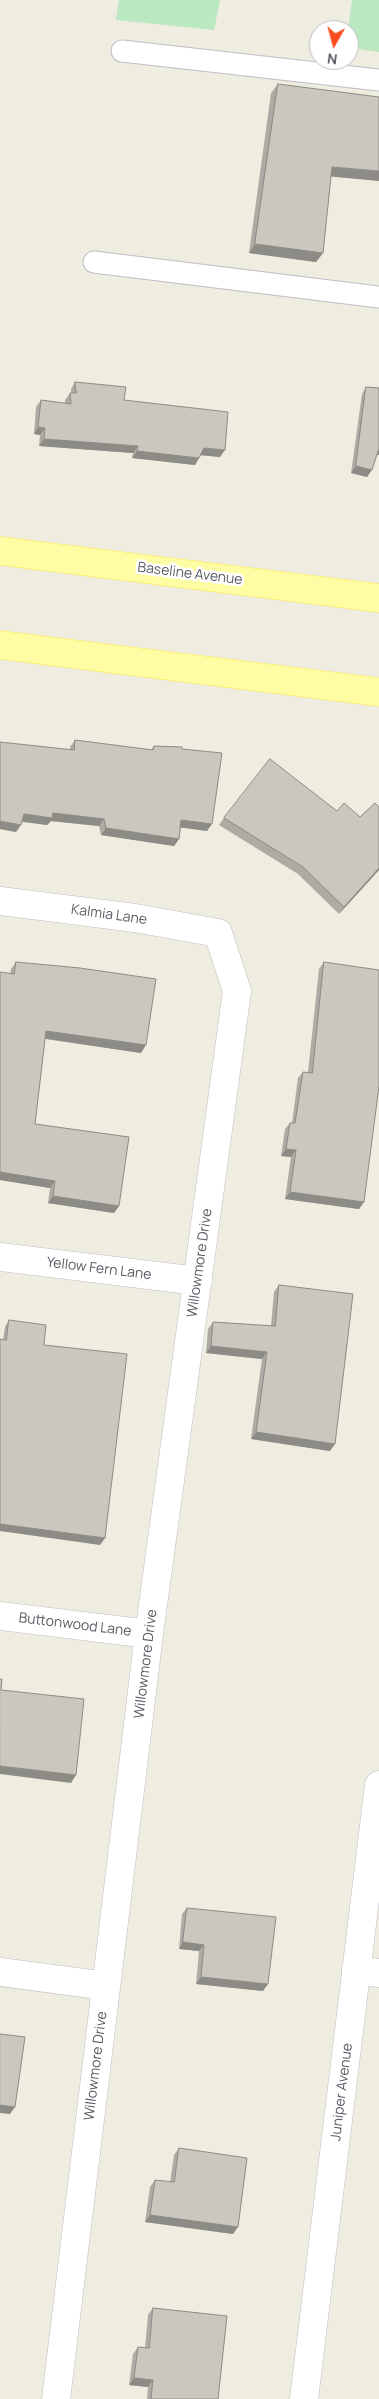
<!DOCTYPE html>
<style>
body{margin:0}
#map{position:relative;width:379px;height:2399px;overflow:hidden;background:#eeede0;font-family:Manrope,sans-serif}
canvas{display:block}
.north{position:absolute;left:309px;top:20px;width:50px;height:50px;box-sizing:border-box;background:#fff;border:1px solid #bdbec1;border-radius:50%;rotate:187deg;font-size:14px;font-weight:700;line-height:20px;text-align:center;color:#595c63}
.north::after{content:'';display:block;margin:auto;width:18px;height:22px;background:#f94c1c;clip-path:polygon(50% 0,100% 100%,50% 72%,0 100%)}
</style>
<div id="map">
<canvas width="379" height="2399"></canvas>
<div class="north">N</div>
</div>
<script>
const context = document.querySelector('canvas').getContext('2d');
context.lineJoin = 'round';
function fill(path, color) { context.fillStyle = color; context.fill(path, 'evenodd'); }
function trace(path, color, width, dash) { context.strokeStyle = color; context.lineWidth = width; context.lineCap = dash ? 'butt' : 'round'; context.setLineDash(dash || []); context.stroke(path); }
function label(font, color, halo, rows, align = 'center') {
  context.font = font + ' Manrope,sans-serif'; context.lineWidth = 5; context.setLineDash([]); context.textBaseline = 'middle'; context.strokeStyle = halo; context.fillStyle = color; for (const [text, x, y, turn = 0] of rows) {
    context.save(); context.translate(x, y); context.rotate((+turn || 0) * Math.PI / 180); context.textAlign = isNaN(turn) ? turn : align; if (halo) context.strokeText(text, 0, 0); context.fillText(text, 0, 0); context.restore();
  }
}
fill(new Path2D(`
 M 119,0 L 220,0 L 214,30 L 116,20 Z
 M 352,0 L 379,0 L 379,52 L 352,48 L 348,30 Z`), '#bae8c1');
const lane = new Path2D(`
 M 122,51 L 379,80
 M 94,262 L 379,297`);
const street = new Path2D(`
 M 0,901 L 135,918 L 218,933 L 237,991 L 149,1634 L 56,2399
 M 0,1257 L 198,1281
 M 0,1616 L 149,1634
 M 356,1970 L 379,1973
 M 0,1972 L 106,1986`);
const secondary = new Path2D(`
 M 304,2399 L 379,1785`);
const primary = new Path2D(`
 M 0,551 L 379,598
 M 0,645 L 379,692`);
trace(lane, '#bebfc6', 23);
trace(street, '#bebfc6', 29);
trace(secondary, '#bdc0c8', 29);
trace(primary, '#fee549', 29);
trace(lane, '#fff', 21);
trace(street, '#fff', 28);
trace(secondary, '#fff', 28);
trace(primary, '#fffda4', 28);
fill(new Path2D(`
 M 278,84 L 331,177 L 323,253 L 316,262 L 249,253 L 271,93 Z
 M 75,382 L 124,400 L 220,457 L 201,455 L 195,465 L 132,458 L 133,453 L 39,446 L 40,435 L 34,434 L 36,407 L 41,400 L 65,403 L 65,400 L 70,393 L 71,393 L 71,389 Z
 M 366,387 L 379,388 L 379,455 L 376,455 L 367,477 L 351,473 L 362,394 Z
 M 75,740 L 151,750 L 154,746 L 182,749 L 207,831 L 181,827 L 179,839 L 174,846 L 101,835 L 99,826 L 51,821 L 47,825 L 22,822 L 16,832 L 0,829 L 70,749 L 70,747 Z
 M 224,818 L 379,870 L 339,914 L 298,874 L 219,825 Z
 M 16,962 L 141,1053 L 45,1039 L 35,1124 L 119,1206 L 114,1213 L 48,1203 L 50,1188 L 0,1180 L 10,974 L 11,969 Z
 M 324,962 L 364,1202 L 359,1209 L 285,1199 L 291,1157 L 281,1156 L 285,1129 L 290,1123 L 292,1123 L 298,1078 L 303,1072 L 308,1072 L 319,969 Z
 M 279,1285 L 330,1451 L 251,1439 L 262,1359 L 206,1353 L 208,1329 L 213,1322 L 271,1326 L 274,1292 Z
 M 9,1320 L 44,1345 L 105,1538 L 100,1545 L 3,1340 L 5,1327 Z
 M 187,1908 L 263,1991 L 196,1984 L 199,1951 L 179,1949 L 182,1914 Z
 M 179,2148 L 233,2234 L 145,2222 L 150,2187 L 155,2180 L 170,2182 L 174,2155 Z
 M 153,2308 L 218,2399 L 147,2399 L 148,2387 L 129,2385 L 133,2354 L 138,2347 L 145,2348 L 148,2315 Z`), '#adaba3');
fill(new Path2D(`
 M 332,167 L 379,171 L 379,181 L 325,176 Z
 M 255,244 L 323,253 L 316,262 L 249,253 Z
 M 38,427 L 45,428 L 40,435 L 34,434 Z
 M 44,439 L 138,446 L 133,453 L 39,446 Z
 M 378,447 L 379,455 L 374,454 Z
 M 204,448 L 225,450 L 220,457 L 199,455 Z
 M 137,451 L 199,458 L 195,465 L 132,458 Z
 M 356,466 L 372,470 L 367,477 L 351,473 Z
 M 53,813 L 104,819 L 99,826 L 51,821 L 47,825 L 19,821 L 24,814 Z
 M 181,820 L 212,824 L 207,831 L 177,827 Z
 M 0,821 L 21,825 L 16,832 L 0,829 Z
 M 106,828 L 179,839 L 174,846 L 101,835 Z
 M 379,868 L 379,870 L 339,914 L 344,907 Z
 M 46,1031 L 146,1045 L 141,1053 L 41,1038 Z
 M 286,1149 L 296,1150 L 291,1157 L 281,1156 Z
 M 0,1172 L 55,1181 L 50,1188 L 0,1180 Z
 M 290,1192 L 364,1202 L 359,1209 L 285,1199 Z
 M 53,1196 L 119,1206 L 114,1213 L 48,1203 Z
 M 211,1346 L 267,1352 L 262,1359 L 206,1353 Z
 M 256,1432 L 335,1444 L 330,1451 L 251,1439 Z
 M 0,1524 L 105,1538 L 100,1545 L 0,1531 Z
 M 0,1766 L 76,1775 L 71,1783 L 0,1774 Z
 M 183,1942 L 204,1945 L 199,1951 L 179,1949 Z
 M 201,1977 L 268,1984 L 263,1991 L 196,1984 Z
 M 0,2105 L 15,2107 L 10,2114 L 0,2113 Z
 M 150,2215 L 238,2227 L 233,2234 L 145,2222 Z
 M 134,2378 L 153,2380 L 148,2387 L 129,2385 Z`), '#8d8b85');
const building = new Path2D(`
 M 278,84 L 379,97 L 379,171 L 332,167 L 323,253 L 255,244 Z
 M 75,382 L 126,387 L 124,400 L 228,412 L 225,450 L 204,448 L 199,458 L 137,451 L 138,446 L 44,439 L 45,428 L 38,427 L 41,400 L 71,404 L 70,393 L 76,393 Z
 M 366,387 L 379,388 L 379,448 L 372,470 L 356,466 Z
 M 75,740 L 153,750 L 154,746 L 182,747 L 182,749 L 222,753 L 212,824 L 181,820 L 179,839 L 106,828 L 104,819 L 53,813 L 52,818 L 24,814 L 21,825 L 0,821 L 0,742 L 74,750 Z
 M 270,759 L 337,811 L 344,803 L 360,817 L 375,803 L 379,807 L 379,868 L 344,907 L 303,867 L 224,818 Z
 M 16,962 L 80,968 L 156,979 L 146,1045 L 46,1031 L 35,1124 L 129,1137 L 119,1206 L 53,1196 L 55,1181 L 0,1172 L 0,972 L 14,974 Z
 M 324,962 L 379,970 L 379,1086 L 364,1202 L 290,1192 L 296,1150 L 286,1149 L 290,1123 L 295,1123 L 303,1072 L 312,1073 Z
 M 279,1285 L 353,1294 L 335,1444 L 256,1432 L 267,1352 L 211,1346 L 213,1322 L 275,1326 Z
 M 9,1320 L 46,1325 L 44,1345 L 127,1354 L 105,1538 L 0,1524 L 0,1339 L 6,1340 Z
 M 0,1679 L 2,1679 L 1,1690 L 84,1699 L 76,1775 L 0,1766 Z
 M 187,1908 L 276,1917 L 268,1984 L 201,1977 L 204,1945 L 183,1942 Z
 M 0,2034 L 25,2037 L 15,2107 L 0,2105 Z
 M 179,2148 L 247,2158 L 238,2227 L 150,2215 L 155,2180 L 174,2182 Z
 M 153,2308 L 227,2316 L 218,2399 L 151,2399 L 153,2380 L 134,2378 L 138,2347 L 149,2348 Z`);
fill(building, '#c9c7be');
trace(building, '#8d8b85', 1);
label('14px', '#595c63', '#fff', [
 ["Baseline Avenue",190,574,7],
 ["Kalmia Lane",109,915,8],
 ["Willowmore Drive",200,1263,-82],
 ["Yellow Fern Lane",99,1269,7],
 ["Buttonwood Lane",75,1625,7],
 ["Willowmore Drive",146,1664,-83],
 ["Willowmore Drive",96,2066,-83],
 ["Juniper Avenue",342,2092,-83]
]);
</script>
